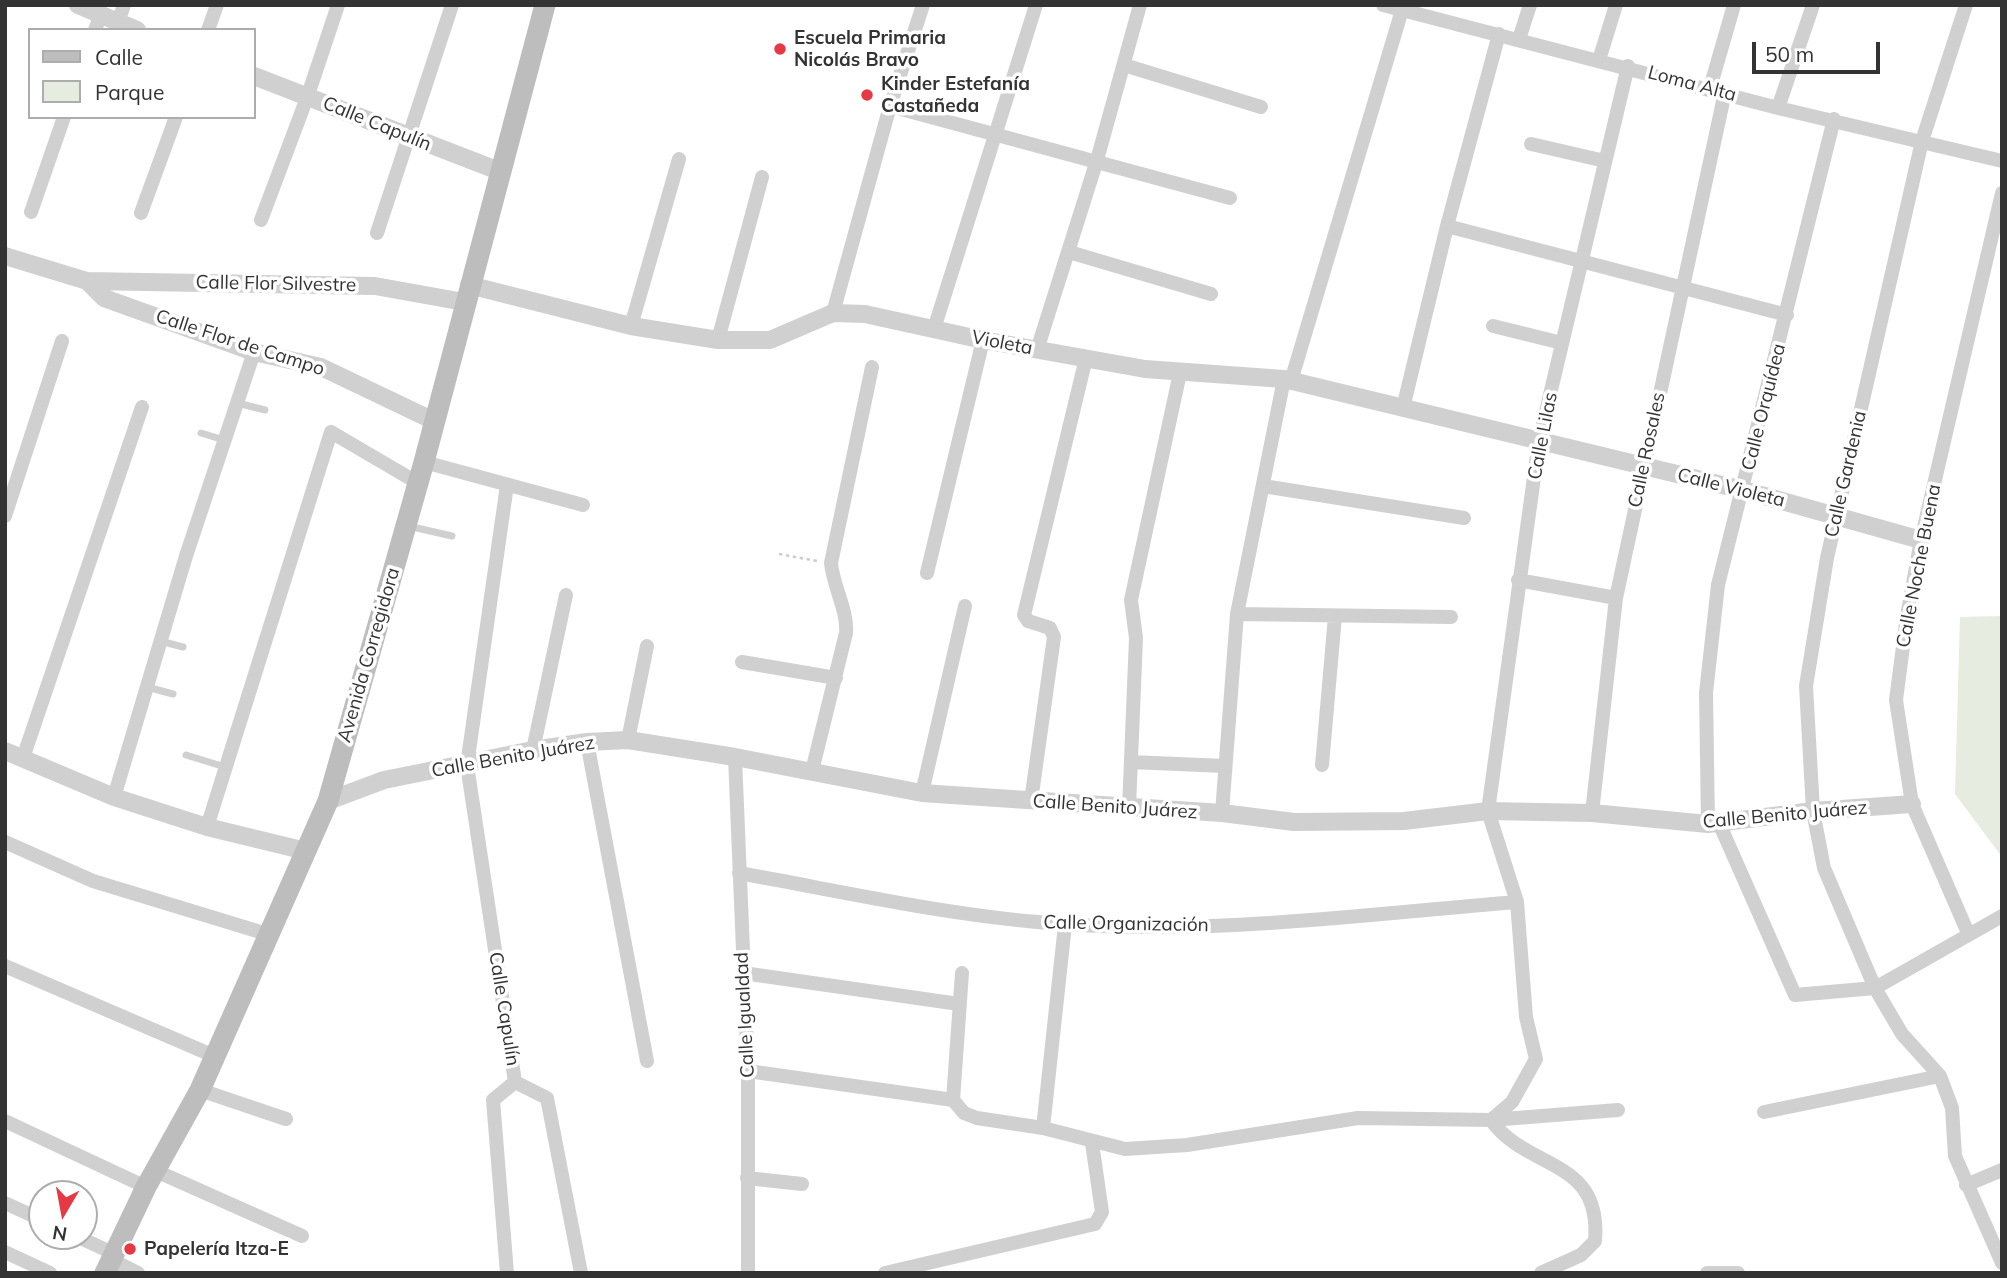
<!DOCTYPE html>
<meta charset="utf-8">
<style>
body{margin:0}
#map{position:relative;width:2007px;height:1278px;overflow:hidden;background:#fff;font-family:Mulish,sans-serif}
canvas{display:block}
.frame{position:absolute;inset:0;border:7px solid #333;pointer-events:none}
.legend{position:absolute;left:28px;top:28px;width:228px;height:91px;box-sizing:border-box;background:#fff;border:2px solid #adadad;margin:0;padding:9px 12px;list-style:none;font-size:21px;color:#333}
.legend li{display:flex;align-items:center;gap:14px;height:35px}
.legend b{width:35px;border:2px solid #adadad}
.north{position:absolute;left:28px;top:1180px;width:70px;height:70px;box-sizing:border-box;background:#fff;border:2px solid #adadad;border-radius:50%;rotate:190deg;font-size:19px;font-weight:700;line-height:28px;text-align:center;color:#333}
.north::after{content:'';display:block;margin:auto;width:24px;height:32px;background:#e63946;clip-path:polygon(50% 0,100% 100%,50% 72%,0 100%)}
.scale{position:absolute;left:1752px;top:42px;width:128px;height:32px;box-sizing:border-box;border:4px solid #333;border-top:0;padding-left:9px;font-size:21px;line-height:24px;white-space:nowrap;color:#333;-webkit-text-stroke:5px #fff;paint-order:stroke}
</style>
<div id="map">
<canvas width="2007" height="1278"></canvas>
<div class="frame"></div>
<ul class="legend">
<li><b style="height:9px;background:#bdbdbd"></b>Calle</li>
<li><b style="height:19px;background:#e6ecdf"></b>Parque</li>
</ul>
<div class="north">N</div>
<div class="scale">50 m</div>
</div>
<script>
const context = document.querySelector('canvas').getContext('2d');
context.lineJoin = 'round';
function fill(path, color) { context.fillStyle = color; context.fill(path, 'evenodd'); }
function trace(path, color, width, dash) { context.strokeStyle = color; context.lineWidth = width; context.lineCap = dash ? 'butt' : 'round'; context.setLineDash(dash || []); context.stroke(path); }
function label(font, color, halo, rows, align = 'center') {
  context.font = font + ' Mulish,sans-serif'; context.lineWidth = 7; context.setLineDash([]); context.textBaseline = 'middle'; context.strokeStyle = halo; context.fillStyle = color; for (const [text, x, y, turn = 0] of rows) {
    context.save(); context.translate(x, y); context.rotate((+turn || 0) * Math.PI / 180); context.textAlign = isNaN(turn) ? turn : align; if (halo) context.strokeText(text, 0, 0); context.fillText(text, 0, 0); context.restore();
  }
}
fill(new Path2D(`
 M 2002,616 L 2002,857 L 1955,794 L 1960,617 Z`), '#e6ecdf');
trace(new Path2D(`
 M 779,554 L 817,561`), '#cdcdcd', 2.5, [3.5, 3.5]);
trace(new Path2D(`
 M 237,403 L 265,410
 M 201,433 L 224,440
 M 408,526 L 452,536
 M 160,641 L 183,647
 M 147,687 L 173,694
 M 186,755 L 225,767`), '#d0d0d0', 7);
trace(new Path2D(`
 M 1383,5 L 1778,108 L 2002,161
 M 1966,5 L 1922,141 L 1827,558 L 1806,686 L 1813,811 L 1824,868 L 1875,988 L 1902,1034 L 1940,1076 L 1952,1108 L 1955,1156 L 2002,1263
 M 118,22 L 124,5
 M 95,30 L 101,14
 M 208,30 L 217,5
 M 1519,39 L 1530,5
 M 1599,60 L 1616,5
 M 1124,65 L 1261,107
 M 1710,88 L 1734,5
 M 890,106 L 1230,198
 M 1778,108 L 1813,5
 M 1531,144 L 1605,161
 M 31,212 L 64,117
 M 141,213 L 176,117
 M 261,220 L 308,95 L 338,5
 M 1447,226 L 1787,315
 M 377,233 L 452,5
 M 1069,252 L 1211,294
 M 833,313 L 890,106 L 923,5
 M 631,326 L 679,159
 M 1493,326 L 1562,343
 M 934,329 L 1036,5
 M 718,340 L 762,177
 M 1037,350 L 1097,160 L 1140,5
 M 1291,381 L 1402,10
 M 1403,408 L 1447,226 L 1499,34
 M 424,462 L 583,505
 M 507,485 L 467,765 L 515,1082
 M 1263,486 L 1464,518
 M 5,516 L 62,341
 M 927,573 L 983,340
 M 1518,580 L 1616,598
 M 1237,614 L 1451,617
 M 742,662 L 836,678
 M 628,740 L 647,646
 M 587,742 L 647,1061
 M 533,750 L 566,595
 M 735,757 L 748,1071 L 748,1273
 M 23,758 L 142,407
 M 1131,762 L 1225,766
 M 1322,765 L 1335,616
 M 812,771 L 846,633 C 848,611 833,586 831,563 L 872,367
 M 922,793 L 965,606
 M 114,797 L 186,556 L 254,352
 M 1031,801 L 1054,637 L 1050,628 L 1028,621 L 1024,615 L 1086,358
 M 1129,808 L 1136,638 L 1131,600 L 1180,373
 M 1222,813 L 1237,614 L 1284,379
 M 1592,813 L 1616,598 L 1725,92
 M 1719,823 L 1795,995 L 1875,988 L 2002,916
 M 1708,824 L 1706,693 L 1718,585 L 1834,119
 M 207,827 L 331,432 L 418,483
 M 5,842 L 93,881 L 267,934
 M 739,873 C 846,892 954,917 1063,924 C 1214,935 1366,914 1517,902
 M 1968,933 L 1912,804 L 1896,700 L 1907,616 L 1921,540 L 2002,193
 M 5,966 L 214,1056
 M 743,973 L 959,1004
 M 748,1071 L 953,1100
 M 515,1082 L 547,1098 L 581,1273
 M 200,1090 L 286,1119
 M 953,1100 L 964,1113 L 977,1118 L 1043,1128 L 1125,1149 L 1187,1145 L 1358,1118 L 1491,1120 L 1618,1110
 M 953,1100 L 962,973
 M 1764,1112 L 1940,1076
 M 1491,1120 L 1512,1102 L 1536,1059 L 1526,1017 L 1517,902 L 1488,811 L 1539,441 L 1628,66
 M 1491,1120 C 1527,1171 1602,1157 1595,1241 L 1581,1255 L 1541,1273
 M 5,1121 L 146,1187
 M 1043,1128 L 1065,925
 M 156,1171 L 302,1236
 M 747,1178 L 802,1184
 M 1966,1185 L 2002,1170
 M 5,1203 L 42,1220
 M 76,1236 L 115,1254
 M 5,1252 L 50,1273
 M 112,1260 L 138,1273
 M 507,1273 L 493,1100 L 515,1082
 M 885,1273 L 1095,1224 L 1102,1212 L 1092,1143
 M 1707,1273 L 1738,1273`), '#d0d0d0', 14);
trace(new Path2D(`
 M 78,5 L 137,30
 M 254,76 L 499,171
 M 5,256 L 87,281 L 375,286 L 464,302
 M 87,281 L 104,298 L 254,352 L 321,367 L 434,421
 M 469,285 L 631,326 L 718,340 L 770,340 L 833,313 L 865,314 L 983,340 L 1145,369 L 1284,379 L 1743,490 L 1921,540
 M 5,751 L 114,797 L 207,827 L 306,851
 M 328,801 L 384,780 L 533,750 L 587,742 L 628,740 L 735,757 L 922,793 L 1222,813 L 1294,822 L 1404,821 L 1488,811 L 1592,813 L 1708,824 L 1813,811 L 1912,804`), '#d0d0d0', 18);
trace(new Path2D(`
 M 105,1273 L 146,1187 L 200,1090 L 328,801 L 424,462 L 545,5`), '#bdbdbd', 21);
for (const [x, y, r, color] of [
 [780,49,7,"#e63946"],
 [867,95,7,"#e63946"],
 [130,1249,7,"#e63946"]
]) { const dot = new Path2D(); dot.arc(x, y, r, 0, 2 * Math.PI); context.fillStyle = color; context.fill(dot); trace(dot, '#fff', 2.5); }
label('bold 19px', '#333', '#fff', [
 ["Escuela Primaria",794,38],
 ["Nicolás Bravo",794,60],
 ["Kinder Estefanía",881,84],
 ["Castañeda",881,106],
 ["Papelería Itza-E",144,1249]
], 'left');
label('19px', '#333', '#fff', [
 ["Loma Alta",1692,84,15],
 ["Calle Capulín",377,124,22],
 ["Calle Flor Silvestre",276,284,1],
 ["Calle Flor de Campo",240,343,18],
 ["Violeta",1002,343,11],
 ["Calle Orquídea",1764,407,-76],
 ["Calle Lilas",1543,436,-79],
 ["Calle Rosales",1647,450,-78],
 ["Calle Gardenia",1846,474,-77],
 ["Calle Violeta",1731,488,14],
 ["Calle Noche Buena",1919,566,-79],
 ["Avenida Corregidora",369,655,-74],
 ["Calle Benito Juárez",513,757,-10],
 ["Calle Benito Juárez",1115,807,4],
 ["Calle Benito Juárez",1785,815,-5],
 ["Calle Organización",1126,924,1],
 ["Calle Capulín",504,1009,81],
 ["Calle Igualdad",745,1015,-93]
]);
</script>
